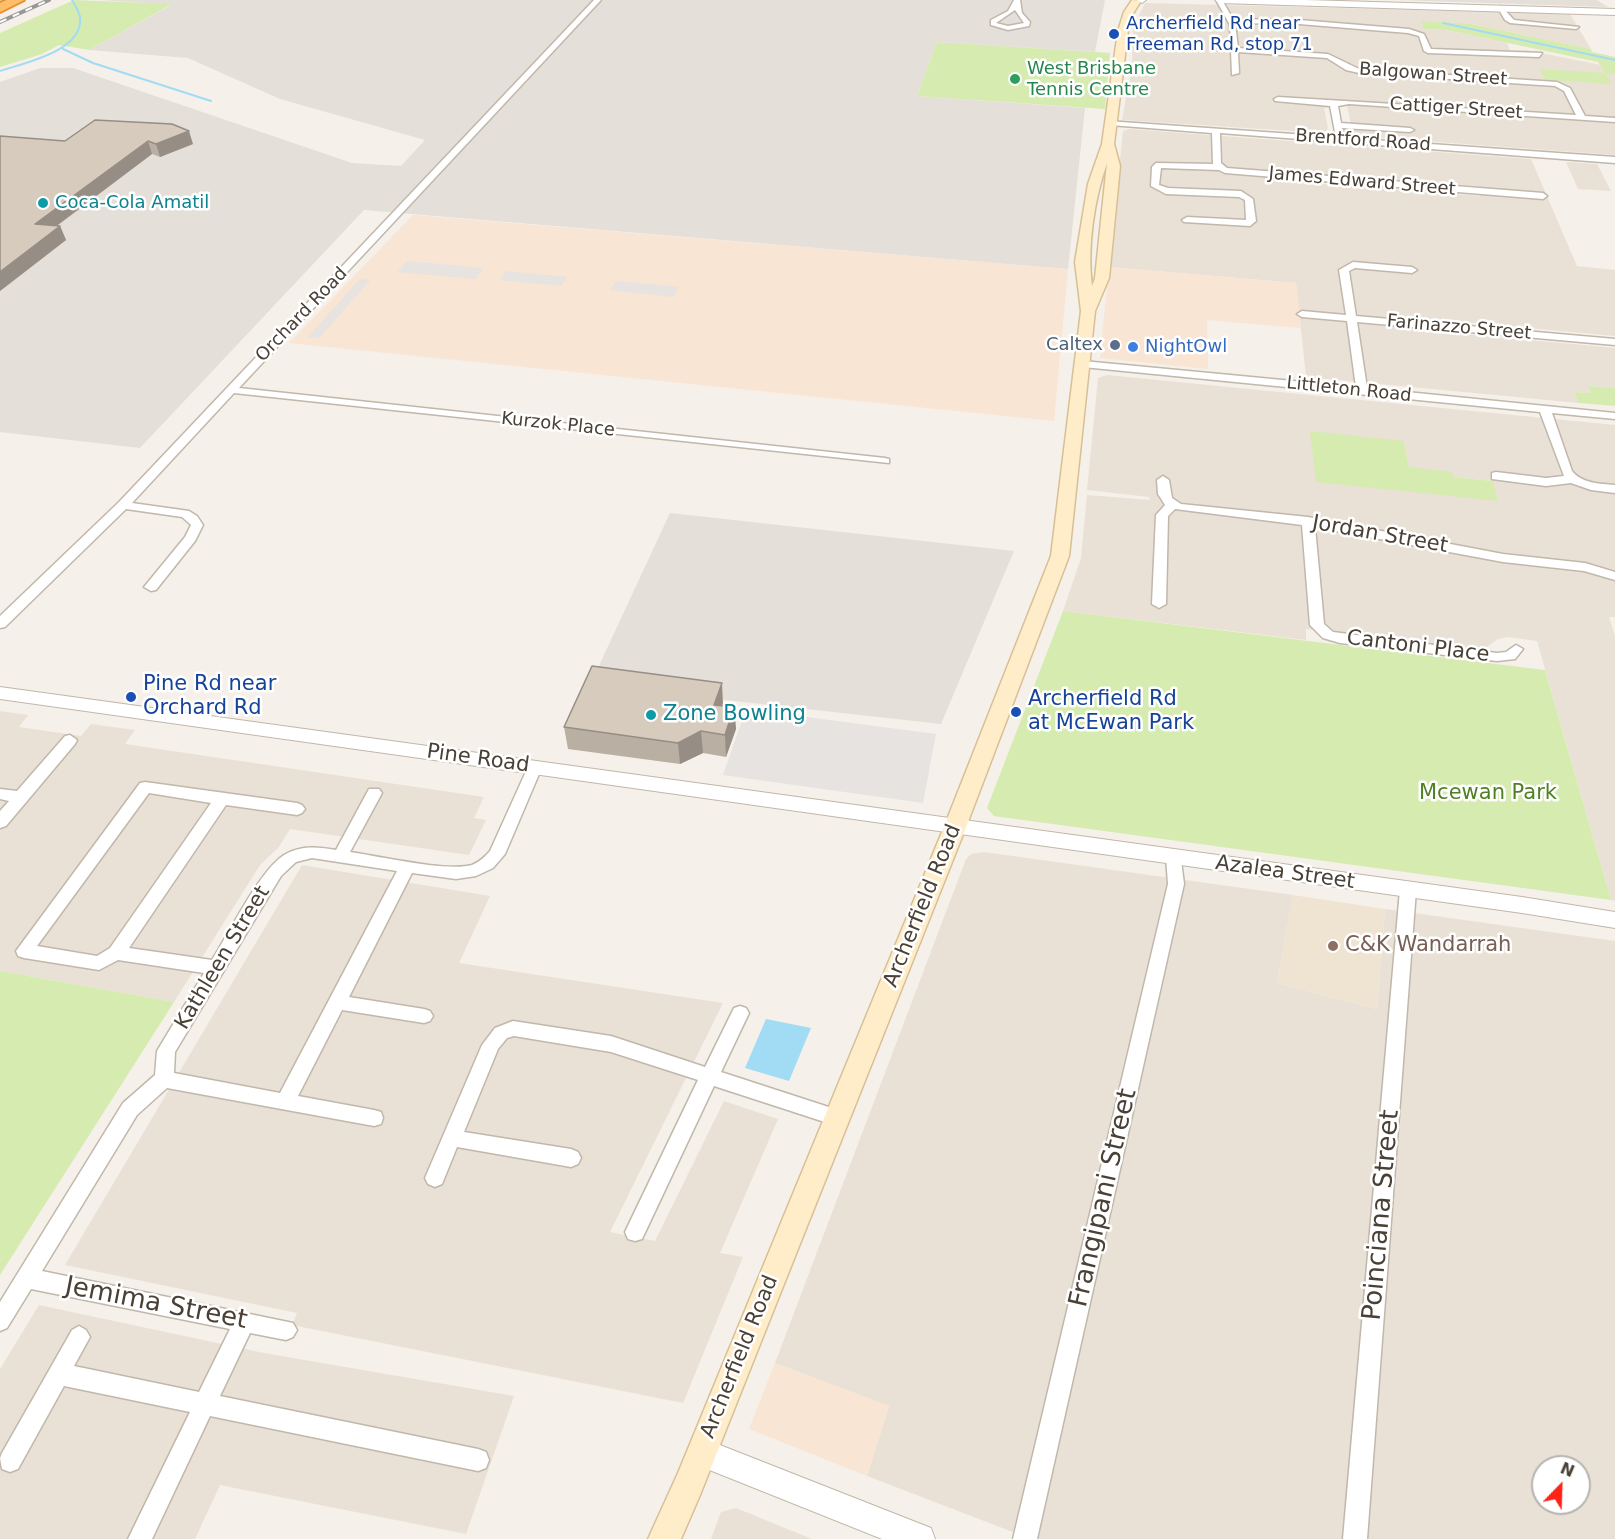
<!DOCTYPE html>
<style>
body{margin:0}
#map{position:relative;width:1615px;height:1539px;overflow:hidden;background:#f5f0e9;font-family:"DejaVu Sans",sans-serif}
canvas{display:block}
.north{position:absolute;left:1531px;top:1455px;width:60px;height:60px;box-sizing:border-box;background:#fff;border:2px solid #b6b3af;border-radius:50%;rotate:23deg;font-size:16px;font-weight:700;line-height:24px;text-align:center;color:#494036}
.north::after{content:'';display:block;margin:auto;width:21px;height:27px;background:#ff2216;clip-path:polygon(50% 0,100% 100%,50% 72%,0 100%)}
</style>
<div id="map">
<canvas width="1615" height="1539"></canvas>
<div class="north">N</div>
</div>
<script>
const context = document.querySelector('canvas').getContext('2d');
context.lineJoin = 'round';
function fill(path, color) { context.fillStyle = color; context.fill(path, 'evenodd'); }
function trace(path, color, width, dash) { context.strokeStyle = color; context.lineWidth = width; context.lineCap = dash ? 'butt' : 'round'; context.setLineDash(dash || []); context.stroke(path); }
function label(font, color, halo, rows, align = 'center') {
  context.font = font + ' "DejaVu Sans",sans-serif'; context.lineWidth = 5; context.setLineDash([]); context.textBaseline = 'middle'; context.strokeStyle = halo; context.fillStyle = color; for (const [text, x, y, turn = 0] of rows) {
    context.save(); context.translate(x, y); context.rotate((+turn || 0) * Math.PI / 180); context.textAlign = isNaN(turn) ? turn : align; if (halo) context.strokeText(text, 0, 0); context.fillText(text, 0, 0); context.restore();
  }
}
fill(new Path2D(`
 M 1145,3 L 1570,14 L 1591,49 L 1472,24 L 1424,29 L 1446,30 L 1507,43 L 1510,51 L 1526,50 L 1601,65 L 1605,74 L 1615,74 L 1615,155 L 1356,136 L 1353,134 L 1347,106 L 1324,108 L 1328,128 L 1325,133 L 1122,120 L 1132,67 L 1133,28 Z
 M 1129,129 L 1531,159 L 1577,266 L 1615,270 L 1615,336 L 1452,321 L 1454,333 L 1615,348 L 1615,388 L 1589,386 L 1591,393 L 1574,392 L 1579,403 L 1306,377 L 1296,283 L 1109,267 L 1123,131 ZM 1284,172 L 1475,186 L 1480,196 L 1285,181 Z
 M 1566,162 L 1597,164 L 1611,191 L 1578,189 Z
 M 1107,375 L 1615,425 L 1615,617 L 1609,617 L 1615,636 L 1615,901 L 1611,900 L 1537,641 L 1508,637 L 1498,639 L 1484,649 L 1475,650 L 1306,629 L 1306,640 L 1063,611 L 1081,558 L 1087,495 L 1150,500 L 1149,497 L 1087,490 L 1098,378 ZM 1404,441 L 1409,467 L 1453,477 L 1493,481 L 1316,482 Z
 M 0,711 L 28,715 L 19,727 L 81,736 L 91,724 L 135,730 L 125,744 L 484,797 L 474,818 L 486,820 L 469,855 L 290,829 L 279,847 L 260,865 L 174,1002 L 0,971 Z
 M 984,852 L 1293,895 L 1277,983 L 1377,1009 L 1385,909 L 1615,941 L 1615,1539 L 1031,1539 L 867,1476 L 889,1406 L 775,1363 L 966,859 L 971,854 ZM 1543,1467 L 1579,1467 L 1579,1503 L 1543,1503 Z
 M 302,865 L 490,896 L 459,963 L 723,1003 L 610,1232 L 655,1241 L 724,1101 L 778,1119 L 720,1253 L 743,1257 L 683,1403 L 292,1325 L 297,1313 L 65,1265 Z
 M 39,1305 L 264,1353 L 514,1396 L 466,1534 L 220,1485 L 195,1539 L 0,1539 L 0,1369 Z
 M 736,1508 L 812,1539 L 813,1539 L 711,1539 L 721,1512 Z`), '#e9e1d6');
fill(new Path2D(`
 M 413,215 L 1068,269 L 1054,421 L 289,343 Z
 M 1109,267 L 1296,283 L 1301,328 L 1207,320 L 1208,369 L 1100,358 Z
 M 775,1363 L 889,1406 L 867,1476 L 749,1429 Z`), '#f8e5d3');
fill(new Path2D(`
 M 100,0 L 1105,0 L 1095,52 L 937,42 L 917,96 L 1085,108 L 1068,269 L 364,210 L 140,448 L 0,432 L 0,82 L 40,68 L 73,68 L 352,163 L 401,166 L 425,140 L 280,99 L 188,58 L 89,50 L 171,5 Z
 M 1395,0 L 1597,0 L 1608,7 Z
 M 670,513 L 1014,551 L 941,724 L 590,685 Z`), '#e5dfda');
fill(new Path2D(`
 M 1293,895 L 1385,909 L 1377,1009 L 1277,983 Z`), '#efe4d2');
fill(new Path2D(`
 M 74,0 L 172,4 L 89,50 L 59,45 L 42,54 L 0,67 L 0,33 Z
 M 1421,21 L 1472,24 L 1591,49 L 1592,52 L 1615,57 L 1615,74 L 1606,74 L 1612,84 L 1545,80 L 1540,69 L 1605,73 L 1598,62 L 1446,30 L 1424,29 Z
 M 937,42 L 1110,53 L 1105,109 L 917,96 Z
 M 1588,386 L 1615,388 L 1615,406 L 1579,403 L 1574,392 L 1591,393 Z
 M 1310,431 L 1404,441 L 1409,467 L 1452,472 L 1453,477 L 1493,481 L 1498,501 L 1316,482 Z
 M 1063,611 L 1545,670 L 1611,900 L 994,816 L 987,808 Z
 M 0,971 L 174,1002 L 0,1275 Z`), '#d6ebb0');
fill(new Path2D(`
 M 407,261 L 483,268 L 475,279 L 398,272 Z
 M 506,271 L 567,277 L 561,286 L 500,280 Z
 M 360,279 L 370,280 L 319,338 L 308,337 Z
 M 616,281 L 679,287 L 673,297 L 610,290 Z
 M 746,709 L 936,734 L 923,803 L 723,775 Z`), '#e6e3e0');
fill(new Path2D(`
 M 766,1019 L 811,1028 L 789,1081 L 745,1068 Z`), '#a2dbf4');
trace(new Path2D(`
 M 1443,23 L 1615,60
 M 63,49 L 93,63 L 211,101
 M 0,71 C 24,63 84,51 80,17 C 79,12 75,5 72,0`), '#a2dbf4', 2);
const minor = new Path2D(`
 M 594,0 L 601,0 L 239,388 L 885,458 L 889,459 L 889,463 L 234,393 L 132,503 L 189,511 L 197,516 L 203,525 L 195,541 L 156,590 L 151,591 L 144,587 L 185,537 L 191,525 L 182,517 L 126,509 L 5,627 L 0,628 L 0,616 L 119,502 Z
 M 1014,0 L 1020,0 L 1022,13 L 1030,22 L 1029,26 L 1008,30 L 991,25 L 991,20 L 1008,11 ZM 1015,10 L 1024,23 L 1008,26 L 996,23 Z
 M 1216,0 L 1222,0 L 1233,19 L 1299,20 L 1409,29 L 1424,34 L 1431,49 L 1542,53 L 1539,57 L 1428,53 L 1424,51 L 1419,36 L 1408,33 L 1299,24 L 1235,23 L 1238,48 L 1328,54 L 1359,69 L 1557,82 L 1570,88 L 1585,116 L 1615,118 L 1615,122 L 1349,104 L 1338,106 L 1341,123 L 1410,128 L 1414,130 L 1410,132 L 1342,128 L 1345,138 L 1615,157 L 1615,163 L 1220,133 L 1221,163 L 1227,168 L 1543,193 L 1547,196 L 1543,199 L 1225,173 L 1219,170 L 1161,168 L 1159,185 L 1168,188 L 1241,191 L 1253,199 L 1256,221 L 1250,226 L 1184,222 L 1182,220 L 1187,217 L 1246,220 L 1245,200 L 1239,197 L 1166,194 L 1151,186 L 1152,167 L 1156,163 L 1213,164 L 1212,133 L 1110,125 L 1107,125 L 1107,121 L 1336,137 L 1330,106 L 1275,101 L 1274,99 L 1278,97 L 1576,115 L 1564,91 L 1555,86 L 1359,73 L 1346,70 L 1327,58 L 1238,52 L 1239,73 L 1232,75 L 1230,25 Z
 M 1501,6 L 1514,20 L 1579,27 L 1576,29 L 1510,23 L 1505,20 L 1498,8 Z
 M 1353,262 L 1412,267 L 1417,270 L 1412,273 L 1355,268 L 1349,271 L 1356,316 L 1615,339 L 1615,345 L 1357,322 L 1367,388 L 1615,413 L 1615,419 L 1552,413 L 1572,471 C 1581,483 1600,484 1615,485 L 1615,493 L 1591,490 L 1571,483 L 1546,486 L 1492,479 L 1492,473 L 1496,472 L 1546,478 L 1564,476 L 1540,412 L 1083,367 L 1078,364 L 1083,361 L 1356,387 L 1347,321 L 1302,317 L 1297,314 L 1302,311 L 1346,315 L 1339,270 Z
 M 1163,476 L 1169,480 L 1172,498 L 1181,504 L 1308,517 L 1503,554 L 1585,563 L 1615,572 L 1615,580 L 1584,571 L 1503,562 L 1315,527 L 1324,624 L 1333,632 L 1497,653 L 1506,652 L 1516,645 L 1523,649 L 1515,659 L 1497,661 L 1340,643 L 1323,638 L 1310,625 L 1302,525 L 1175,509 L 1168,516 L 1166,604 L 1159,608 L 1152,604 L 1156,515 L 1165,505 L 1158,494 L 1157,480 Z
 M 70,735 L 77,740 L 75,744 L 6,826 L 0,828 L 0,811 L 9,801 L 0,799 L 0,789 L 17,791 L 65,736 Z
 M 535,762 L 542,767 L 505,854 L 493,868 L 476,876 L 456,879 L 412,873 L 349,997 L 424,1009 L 430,1011 L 433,1016 L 430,1021 L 424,1023 L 342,1010 L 298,1096 L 374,1110 L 381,1112 L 383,1118 L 381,1124 L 374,1126 L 167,1088 L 137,1115 L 42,1271 L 293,1323 L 297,1330 L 293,1337 L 286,1340 L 250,1333 L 220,1396 L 478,1449 L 486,1452 L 489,1460 L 486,1468 L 478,1471 L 210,1416 L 152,1539 L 128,1539 L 190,1412 L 64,1386 L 18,1469 L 10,1472 L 2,1469 L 0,1458 L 2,1453 L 72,1330 L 79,1326 L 86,1330 L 90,1337 L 74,1366 L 199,1392 L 230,1329 L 31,1289 L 7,1328 L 0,1331 L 0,1302 L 123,1103 L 155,1075 L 157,1051 L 204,973 L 118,960 L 99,970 L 24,958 L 18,956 L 16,951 L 140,783 L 145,782 L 297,803 L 302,805 L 305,809 L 302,813 L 297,815 L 226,805 L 129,948 L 212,960 C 228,935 262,866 286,854 C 302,845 319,847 336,850 L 369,789 L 379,789 L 382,793 L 350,852 C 378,856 447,872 472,865 C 479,862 485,857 490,851 L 528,767 ZM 149,793 L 211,803 L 110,948 L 97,956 L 37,946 ZM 312,858 L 397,871 L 280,1093 L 174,1073 L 175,1052 L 281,876 L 296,862 Z
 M 1174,851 L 1180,853 L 1184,884 L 1037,1539 L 1013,1539 L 1168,884 L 1166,857 L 1168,853 Z
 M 1408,884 L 1414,886 L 1416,890 L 1367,1539 L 1343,1539 L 1400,890 L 1402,886 Z
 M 740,1006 L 746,1008 L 749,1013 L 721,1072 L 844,1112 L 846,1118 L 844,1124 L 837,1126 L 714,1086 L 642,1239 L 635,1241 L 628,1239 L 625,1232 L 698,1080 L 611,1052 L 514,1036 L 507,1038 L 498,1049 L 464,1132 L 571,1149 L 578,1152 L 581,1158 L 578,1164 L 571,1167 L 457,1147 L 442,1184 L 435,1187 L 428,1184 L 425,1178 L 482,1045 L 495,1028 L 513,1021 L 611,1036 L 705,1067 L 734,1008 Z`);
const tertiary = new Path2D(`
 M 1136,0 L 1146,0 L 1142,3 Z
 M 1215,0 L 1305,0 L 1615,9 L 1615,15 L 1219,3 Z
 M 0,687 L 1522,897 L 1615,912 L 1615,928 L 1522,913 L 0,699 Z
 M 702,1438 L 931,1528 L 935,1539 L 882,1539 L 692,1463 L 687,1453 L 692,1443 Z`);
const secondary = new Path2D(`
 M 1132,0 L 1141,1 L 1134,12 L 1128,31 L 1114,144 L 1120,166 L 1109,278 L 1095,311 L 1069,556 L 966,827 L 700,1495 L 681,1539 L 648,1539 L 678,1473 L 944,827 L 1051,556 L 1081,311 L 1075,262 L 1088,184 L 1102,144 L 1118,31 L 1124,12 ZM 1107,163 L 1095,278 L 1092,286 C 1087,246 1094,201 1107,163 Z`);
const motorway = new Path2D(`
 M 7,0 L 24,0 L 0,12 L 0,3 Z`);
trace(minor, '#c1b7aa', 3);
trace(tertiary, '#c1b7aa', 2);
trace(secondary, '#d7c096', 3);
trace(motorway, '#e69232', 4);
fill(minor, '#fff');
fill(tertiary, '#fff');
fill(secondary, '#ffecc9');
fill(motorway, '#ffbf6a');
const rail = new Path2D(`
 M 0,22 L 49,0`);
trace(rail, '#989898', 4);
trace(rail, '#fff', 2, [7]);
fill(new Path2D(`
 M 95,120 L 193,144 L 160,157 L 152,154 L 57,226 L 60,226 L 66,240 L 0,291 L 65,141 Z
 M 722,683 L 722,706 L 734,707 L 736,729 L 726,757 L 703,753 L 680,764 L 568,749 L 564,727 Z`), '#b9afa3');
fill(new Path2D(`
 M 189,131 L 193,144 L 160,157 L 156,144 Z
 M 148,141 L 152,154 L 40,238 L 35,224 Z
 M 60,226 L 66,240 L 0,291 L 0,272 Z
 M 722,683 L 723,704 L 715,727 L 714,705 Z
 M 734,707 L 736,729 L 726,757 L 725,735 Z
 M 701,731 L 703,753 L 680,764 L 678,743 Z`), '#968e84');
const building = new Path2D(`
 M 95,120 L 172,124 L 189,131 L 156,144 L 148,141 L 35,224 L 60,226 L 0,272 L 0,136 L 65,141 Z
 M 592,666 L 722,683 L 714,705 L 734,707 L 725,735 L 701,731 L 678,743 L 564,727 Z`);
fill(building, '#d7cbbd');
trace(building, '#968e84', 1.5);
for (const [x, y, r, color] of [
 [1114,34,6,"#1a4fb4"],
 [1015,79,6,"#2e9e5b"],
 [43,203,6,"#0f9aa8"],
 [1115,345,6,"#5c6f8a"],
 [1133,347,6,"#3f7fe0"],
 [131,697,6,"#1a4fb4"],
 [1016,712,6,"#1a4fb4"],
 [651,715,6,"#0f9aa8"],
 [1333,946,6,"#8d6e63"]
]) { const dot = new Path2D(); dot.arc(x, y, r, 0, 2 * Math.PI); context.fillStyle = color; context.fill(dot); trace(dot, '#fff', 2); }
label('18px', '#164399', '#fff', [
 ["Archerfield Rd near",1126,24],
 ["Freeman Rd, stop 71",1126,45]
], 'left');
label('18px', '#27864d', '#fff', [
 ["West Brisbane",1027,69],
 ["Tennis Centre",1027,90]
], 'left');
label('18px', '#494036', '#fff', [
 ["Balgowan Street",1433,75,4],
 ["Cattiger Street",1456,109,4],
 ["Brentford Road",1363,141,4],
 ["James Edward Street",1362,182,5],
 ["Orchard Road",302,315,-46],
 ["Farinazzo Street",1459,328,5],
 ["Littleton Road",1349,390,6],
 ["Kurzok Place",558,425,6]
]);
label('18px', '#0d838f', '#fff', [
 ["Coca-Cola Amatil",55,203]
], 'left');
label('18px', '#4e5e75', '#fff', [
 ["Caltex",1103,345]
], 'right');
label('18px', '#366cbe', '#fff', [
 ["NightOwl",1145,347]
], 'left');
label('21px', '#494036', '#fff', [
 ["Jordan Street",1380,535,10],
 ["Cantoni Place",1418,647,7],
 ["Pine Road",478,759,8],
 ["Azalea Street",1285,873,8],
 ["Archerfield Road",923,906,-68],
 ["Kathleen Street",223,958,-59],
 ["Archerfield Road",740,1357,-68]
]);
label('21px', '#164399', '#fff', [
 ["Pine Rd near",143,685],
 ["Orchard Rd",143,709],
 ["Archerfield Rd",1028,700],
 ["at McEwan Park",1028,724]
], 'left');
label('21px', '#0d838f', '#fff', [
 ["Zone Bowling",663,715]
], 'left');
label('21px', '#507f26', '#fff', [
 ["Mcewan Park",1488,794]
]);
label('21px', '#785e54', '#fff', [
 ["C&K Wandarrah",1345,946]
], 'left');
label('26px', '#494036', '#fff', [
 ["Frangipani Street",1104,1198,-77],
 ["Poinciana Street",1382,1215,-85],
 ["Jemima Street",156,1304,11]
]);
</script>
